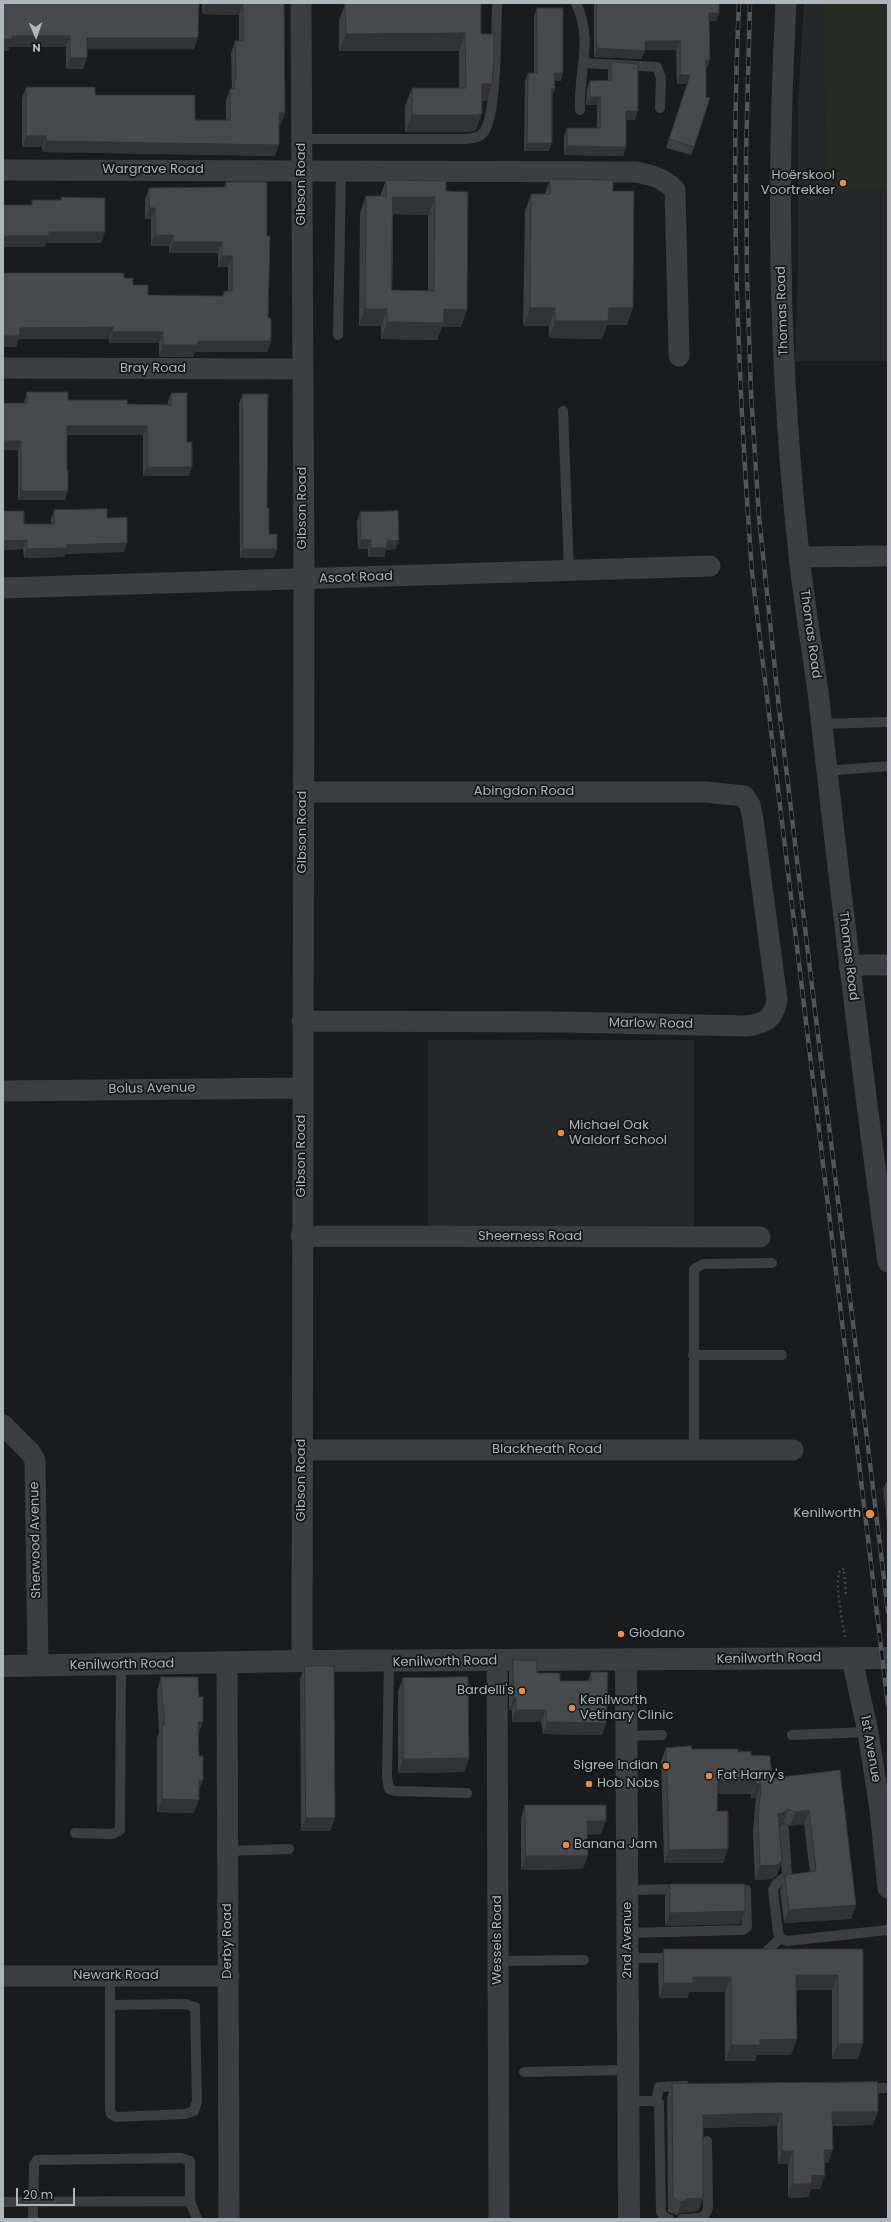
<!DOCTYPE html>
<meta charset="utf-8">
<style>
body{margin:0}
#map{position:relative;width:891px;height:2222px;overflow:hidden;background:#1a1b1c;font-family:Poppins,sans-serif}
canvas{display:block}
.frame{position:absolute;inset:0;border:4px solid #aeb5bb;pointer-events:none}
.north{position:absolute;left:16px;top:16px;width:40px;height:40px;-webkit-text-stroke:3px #151617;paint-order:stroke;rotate:178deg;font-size:11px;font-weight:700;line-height:16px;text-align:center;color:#aeb5bb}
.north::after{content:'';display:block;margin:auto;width:14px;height:18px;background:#aeb5bb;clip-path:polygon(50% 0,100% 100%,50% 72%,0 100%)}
.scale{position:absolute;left:16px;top:2188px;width:59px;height:18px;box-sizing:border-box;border:2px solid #aeb5bb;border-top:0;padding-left:5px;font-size:12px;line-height:14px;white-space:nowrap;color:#aeb5bb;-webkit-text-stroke:3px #151617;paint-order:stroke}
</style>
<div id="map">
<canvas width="891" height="2222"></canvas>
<div class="frame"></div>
<div class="north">N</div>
<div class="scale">20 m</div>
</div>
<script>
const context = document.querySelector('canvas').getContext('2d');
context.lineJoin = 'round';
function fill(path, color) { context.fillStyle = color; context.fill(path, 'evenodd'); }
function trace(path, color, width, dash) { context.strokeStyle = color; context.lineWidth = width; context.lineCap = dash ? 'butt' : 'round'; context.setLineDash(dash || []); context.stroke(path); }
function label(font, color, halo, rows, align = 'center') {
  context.font = font + ' Poppins,sans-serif'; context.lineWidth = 3.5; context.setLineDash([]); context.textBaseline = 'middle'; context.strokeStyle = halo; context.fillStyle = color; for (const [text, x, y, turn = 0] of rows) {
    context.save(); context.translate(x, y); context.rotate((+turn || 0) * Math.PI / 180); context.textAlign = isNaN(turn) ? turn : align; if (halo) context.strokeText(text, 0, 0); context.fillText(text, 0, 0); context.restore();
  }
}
fill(new Path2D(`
 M 804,3 L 888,3 L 888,361 L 795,361 L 798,263 L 798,103 Z
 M 428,1040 L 694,1040 L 694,1227 L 428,1226 Z`), '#262729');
fill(new Path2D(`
 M 824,3 L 888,3 L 888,189 L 827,190 Z`), '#252c24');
trace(new Path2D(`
 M 845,1637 C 843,1624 833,1579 841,1569 L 844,1569 L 846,1595`), '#424548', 2.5, [2, 3]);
trace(new Path2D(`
 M 576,3 C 594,41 578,71 580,110
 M 584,63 L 657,67 L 661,78 L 660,108
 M 302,139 L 460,139 C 467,139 478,139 483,133 C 497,118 496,31 497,7
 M 338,335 L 341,171
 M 563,411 L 569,571
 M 821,724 L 888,722
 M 826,771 L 888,766
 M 693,1355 L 782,1355
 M 694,1450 L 694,1269 L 703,1264 L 772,1263
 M 389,1662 L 387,1777 L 389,1789 L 395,1791 L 467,1793
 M 792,1735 L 868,1732
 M 627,1736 L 662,1735
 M 784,1829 L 787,1875 L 776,1884 L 773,1890 L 778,1932 L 780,1938 L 787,1941 L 888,1930
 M 75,1833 L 113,1834 L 120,1830 L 121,1665
 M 228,1851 L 289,1849
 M 628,1890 L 680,1889
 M 628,1933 L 743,1930 L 747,1927 L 746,1890 L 732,1889
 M 759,1955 L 766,1952 L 780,1938
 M 628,1958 L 673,1958
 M 498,1961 L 584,1960
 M 110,2005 L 185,2004 L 195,2007 L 197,2101 L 194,2111 L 185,2114 L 116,2117 L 111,2114 L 110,2109 L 110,1976
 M 524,2072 L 629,2070
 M 865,2088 L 888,2088
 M 629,2101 L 656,2101 L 659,2103 L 661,2212 L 664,2217 L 669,2219
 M 656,2101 L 659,2087 L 685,2086
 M 3,2202 L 190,2201
 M 33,2219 L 34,2165 L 37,2160 L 181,2158 L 190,2161 L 190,2201 L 197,2219
 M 682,2219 C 694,2218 705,2221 708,2208 L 707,2141`), '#3c3e41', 10);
trace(new Path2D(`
 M 301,3 L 304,579 L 302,1661
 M 786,3 C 776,187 779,372 799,555 C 804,604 813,652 819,700 C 840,888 862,1075 888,1262
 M 3,170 L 636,172 C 652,175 663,178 675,190 L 679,356
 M 3,368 L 303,369
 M 799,557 L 888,556
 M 3,588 L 710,566
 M 849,965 L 888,965
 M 302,1021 L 564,1022 L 746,1026 C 764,1024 774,1019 777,1000 L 753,819 L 750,805 L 744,796 L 706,792 L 303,792
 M 3,1091 L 302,1088
 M 301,1236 L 760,1237
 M 3,1425 L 30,1452 L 35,1460 L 38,1666
 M 301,1450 L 793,1450
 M 852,1659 L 868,1732 L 880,1810 L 888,1888
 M 497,1661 L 499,2219
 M 227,1663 L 229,2219
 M 3,1976 L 229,1976`), '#3c3e41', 21);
trace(new Path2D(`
 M 626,1660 L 629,2219
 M 3,1666 L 302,1661 L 888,1658`), '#3c3e41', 22);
const rail = new Path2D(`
 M 739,3 C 730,193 738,382 752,572 L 888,1705
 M 750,3 L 746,154 L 747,277 L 751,393 L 759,517 L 779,708 L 808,953 L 888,1612`);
trace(rail, '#515458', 4.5);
trace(rail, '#151617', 3, [9]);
fill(new Path2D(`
 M 3,3 L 194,49 L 87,49 L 87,58 L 83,69 L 66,69 L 66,47 L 9,47 L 8,51 L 3,51 Z
 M 202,3 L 284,3 L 285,113 L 281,124 L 279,124 L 275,156 L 42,152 L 42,147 L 22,147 L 22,98 L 26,87 L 95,95 L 195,120 L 226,120 L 226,100 L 230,89 L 231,89 L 232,86 L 231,53 L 235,41 L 239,41 L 239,15 L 202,14 Z
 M 594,3 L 719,3 L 716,21 L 709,21 L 710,60 L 707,68 L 706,68 L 694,147 L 691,155 L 666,148 L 687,84 L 677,84 L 676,50 L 645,50 L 641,59 L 594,57 Z
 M 345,4 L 481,34 L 492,84 L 486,101 L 482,101 L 482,113 L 476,130 L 471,132 L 405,132 L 405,106 L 412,88 L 459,88 L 459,51 L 339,51 L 339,21 Z
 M 537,8 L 561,81 L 554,81 L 555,89 L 552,96 L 549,151 L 524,151 L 525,81 L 528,73 L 534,73 L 534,16 Z
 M 611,62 L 635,120 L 626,120 L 626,147 L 623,156 L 564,155 L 564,136 L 567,128 L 597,128 L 597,105 L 586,105 L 587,89 L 590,81 L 608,80 L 608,71 Z
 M 550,179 L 613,191 L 627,325 L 607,325 L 602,339 L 549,338 L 549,326 L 523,326 L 525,211 L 531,194 L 545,194 Z
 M 386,180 L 446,191 L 461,327 L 442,327 L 437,340 L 381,339 L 381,326 L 359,326 L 360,213 L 366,196 L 380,196 ZM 393,214 L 428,215 L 428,291 L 392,290 Z
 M 226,182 L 267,236 L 268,318 L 271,341 L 267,352 L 195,352 L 193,357 L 159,357 L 159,343 L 109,343 L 109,339 L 19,339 L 16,347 L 3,347 L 3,273 L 124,278 L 148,295 L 222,296 L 224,291 L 228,291 L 228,267 L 218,267 L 218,253 L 169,253 L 169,246 L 151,246 L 151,219 L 145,219 L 145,199 L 149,188 L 224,187 Z
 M 27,392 L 68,400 L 127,404 L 168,405 L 168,402 L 171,393 L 187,442 L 192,467 L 188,476 L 143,476 L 143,435 L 67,435 L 65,500 L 18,500 L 18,450 L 3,450 L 3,403 L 24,403 Z
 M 243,394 L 267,508 L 269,534 L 274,558 L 240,558 L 239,403 Z
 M 54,510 L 107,518 L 124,552 L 65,554 L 64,557 L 24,558 L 23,549 L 3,550 L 3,511 L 24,524 L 51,524 L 51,519 Z
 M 360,512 L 396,549 L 386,550 L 384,557 L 368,557 L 368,549 L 358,549 L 357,521 Z
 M 888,1483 L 888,1532 L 883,1488 L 885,1484 Z
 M 513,1660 L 537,1673 L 560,1681 L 588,1681 L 591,1672 L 606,1723 L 602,1735 L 543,1734 L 541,1722 L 512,1722 L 512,1710 L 509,1710 L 509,1672 Z
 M 305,1666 L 335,1818 L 330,1831 L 301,1831 L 300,1679 Z
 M 161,1677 L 198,1734 L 194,1813 L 157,1812 L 157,1738 L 159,1733 L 157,1691 Z
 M 403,1678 L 469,1758 L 464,1772 L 398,1773 L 398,1691 Z
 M 666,1748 L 738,1752 L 751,1755 L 772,1778 L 840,1770 L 856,1905 L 851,1919 L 784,1923 L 780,1891 L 785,1877 L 810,1872 L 804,1824 L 790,1826 L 783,1823 L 779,1826 L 782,1861 L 777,1875 L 772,1879 L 755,1880 L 753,1831 L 756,1798 L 751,1798 L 751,1794 L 718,1794 L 717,1811 L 723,1863 L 664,1863 L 661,1761 Z
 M 525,1805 L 606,1821 L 601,1834 L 587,1834 L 583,1869 L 521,1870 L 521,1818 Z
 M 670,1884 L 745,1911 L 740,1924 L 665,1926 L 665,1897 Z
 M 664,1949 L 863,1949 L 858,2059 L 832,2059 L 832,1990 L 796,1990 L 791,2055 L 757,2055 L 755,2061 L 725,2061 L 725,1992 L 689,1992 L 687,1998 L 659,1998 L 658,1964 Z
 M 672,2084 L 873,2125 L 832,2126 L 828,2163 L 825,2163 L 820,2189 L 811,2189 L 808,2197 L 788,2198 L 788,2164 L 778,2164 L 777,2126 L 703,2128 L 703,2198 L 698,2211 L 681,2213 L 677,2215 L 668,2212 L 667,2098 Z`), '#3d3f41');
fill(new Path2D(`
 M 206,3 L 243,3 L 239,15 L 202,14 Z
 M 709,13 L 719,13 L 716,21 L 706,21 Z
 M 465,33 L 459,51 L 339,51 L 346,34 Z
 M 12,36 L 70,36 L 66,47 L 9,47 L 8,51 L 3,51 L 3,39 Z
 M 87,38 L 198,38 L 194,49 L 83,49 Z
 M 645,41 L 680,41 L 676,50 L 641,50 Z
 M 597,48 L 645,51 L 641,59 L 594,57 Z
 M 70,58 L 87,58 L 83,69 L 66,69 Z
 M 706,60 L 710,60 L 707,68 L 702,68 Z
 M 554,73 L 563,73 L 561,81 L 552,81 Z
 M 680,75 L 690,75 L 687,84 L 677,84 Z
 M 482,84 L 492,84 L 486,101 L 476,101 Z
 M 552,89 L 555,89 L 552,96 Z
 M 590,97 L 600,97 L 597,105 L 586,105 Z
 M 626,111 L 638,111 L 635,120 L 623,120 Z
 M 279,113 L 285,113 L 281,124 L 275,124 Z
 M 482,113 L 476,130 L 471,132 L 405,132 L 412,115 Z
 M 26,136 L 46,136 L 42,147 L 22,147 Z
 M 46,141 L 279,145 L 275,156 L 42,152 Z
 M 527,143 L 552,143 L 549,151 L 524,151 Z
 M 567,146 L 626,147 L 623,156 L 564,155 Z
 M 393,197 L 435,197 L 428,215 L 386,214 Z
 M 149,208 L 155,208 L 151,219 L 145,219 Z
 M 49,232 L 105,232 L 101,243 L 46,243 L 45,247 L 3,247 L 3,236 Z
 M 155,235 L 173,235 L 169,246 L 151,246 Z
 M 173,242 L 222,242 L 218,253 L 169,253 Z
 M 222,256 L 232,256 L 228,267 L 218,267 Z
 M 530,308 L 555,308 L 549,326 L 523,326 Z
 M 609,308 L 633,308 L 627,325 L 607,325 L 602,339 L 549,338 L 555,321 Z
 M 365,309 L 387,309 L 381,326 L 359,326 Z
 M 444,309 L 467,310 L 461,327 L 442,327 L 437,340 L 381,339 L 387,322 Z
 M 113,327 L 109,339 L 19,339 L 16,347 L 3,347 L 3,336 L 20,328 Z
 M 113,332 L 163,332 L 159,343 L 109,343 Z
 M 198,341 L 271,341 L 267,352 L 195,352 L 193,357 L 159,357 L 163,345 Z
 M 67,426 L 147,426 L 143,435 L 64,435 Z
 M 3,441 L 21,441 L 18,450 L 3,450 Z
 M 147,467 L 192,467 L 188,476 L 143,476 Z
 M 21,491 L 68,491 L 65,500 L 18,500 Z
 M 27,540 L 23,549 L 3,550 L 3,541 Z
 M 361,540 L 371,540 L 368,549 L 358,549 Z
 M 399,540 L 396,549 L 386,550 L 384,557 L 368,557 L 371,548 L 387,541 Z
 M 127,543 L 124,552 L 65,554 L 64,557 L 24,558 L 27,549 L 67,545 Z
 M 243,549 L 277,549 L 274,558 L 240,558 Z
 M 514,1698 L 516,1698 L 512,1710 L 509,1710 Z
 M 516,1710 L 546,1710 L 541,1722 L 512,1722 Z
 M 198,1722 L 203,1722 L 198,1735 Z
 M 547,1722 L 606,1723 L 602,1735 L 543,1734 Z
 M 469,1758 L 464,1772 L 398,1773 L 403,1759 Z
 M 199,1780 L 203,1780 L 198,1793 Z
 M 718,1781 L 756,1781 L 751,1794 L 713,1794 Z
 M 756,1784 L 761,1784 L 756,1798 L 751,1798 Z
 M 162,1799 L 199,1800 L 194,1813 L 157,1812 Z
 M 788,1809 L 783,1823 L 778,1827 L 778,1814 Z
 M 809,1810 L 804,1824 L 790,1826 L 795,1812 Z
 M 306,1818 L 335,1818 L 330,1831 L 301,1831 Z
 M 587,1821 L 606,1821 L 601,1834 L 582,1835 Z
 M 728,1849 L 723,1863 L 664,1863 L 669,1850 Z
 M 526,1856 L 588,1856 L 583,1869 L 521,1870 Z
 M 782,1861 L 777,1875 L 772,1879 L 755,1880 L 760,1866 Z
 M 856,1905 L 851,1919 L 784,1923 L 789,1910 Z
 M 745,1911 L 740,1924 L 665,1926 L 670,1913 Z
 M 796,1975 L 838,1975 L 832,1990 L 791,1990 Z
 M 693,1977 L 731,1977 L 725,1992 L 689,1992 L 687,1998 L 659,1998 L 664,1983 Z
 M 797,2039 L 791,2055 L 757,2055 L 755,2061 L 725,2061 L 731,2045 L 760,2040 Z
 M 838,2044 L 863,2044 L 858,2059 L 832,2059 Z
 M 832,2112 L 878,2112 L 873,2125 L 827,2126 Z
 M 782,2113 L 777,2126 L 698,2128 L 703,2115 Z
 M 824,2150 L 833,2150 L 828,2163 L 820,2163 Z
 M 782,2151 L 793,2151 L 788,2164 L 778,2164 Z
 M 812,2175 L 825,2176 L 820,2189 L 811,2189 L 808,2197 L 788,2198 L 793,2184 Z
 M 703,2198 L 698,2211 L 681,2213 L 677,2215 L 682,2202 L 686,2199 Z`), '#323335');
const building = new Path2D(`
 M 3,3 L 199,3 L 198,38 L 87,38 L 87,58 L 70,58 L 70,36 L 12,36 L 12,39 L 3,39 Z
 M 206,3 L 284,3 L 285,113 L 279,113 L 279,145 L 46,141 L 46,136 L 26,136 L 26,87 L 95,87 L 95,95 L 195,95 L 195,120 L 230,120 L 230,89 L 234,89 L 236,75 L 235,41 L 243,41 L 243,3 Z
 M 481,3 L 481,34 L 494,34 L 494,60 L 492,84 L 482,84 L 482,113 L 477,115 L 412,115 L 412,88 L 466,88 L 465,33 L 346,34 L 345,4 Z
 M 597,3 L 719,3 L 719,13 L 709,13 L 710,60 L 706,60 L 706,97 L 710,98 L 694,147 L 669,139 L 690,75 L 680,75 L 680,41 L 645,41 L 645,51 L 597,48 Z
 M 537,8 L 563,8 L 563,73 L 554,73 L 555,89 L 552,89 L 552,143 L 527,143 L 528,73 L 537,73 Z
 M 611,62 L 638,64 L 638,111 L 626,111 L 626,147 L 567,146 L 567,128 L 600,128 L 600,97 L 590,97 L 590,81 L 611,80 Z
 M 550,179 L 613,180 L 613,191 L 634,191 L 633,308 L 609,308 L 608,321 L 555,321 L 555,308 L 530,308 L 531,194 L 550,194 Z
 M 386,180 L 446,181 L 446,191 L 468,192 L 467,310 L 444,309 L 444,323 L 387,322 L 387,309 L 365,309 L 366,196 L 386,196 ZM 393,197 L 435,197 L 434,291 L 392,290 Z
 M 226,182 L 267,182 L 267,236 L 270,236 L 268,318 L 271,318 L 271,341 L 198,341 L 197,345 L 163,345 L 163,332 L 113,332 L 113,327 L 20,328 L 20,336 L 3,336 L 3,273 L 124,273 L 124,278 L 133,278 L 133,285 L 148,285 L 148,295 L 224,296 L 224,291 L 232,291 L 232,256 L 222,256 L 222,242 L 173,242 L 173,235 L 155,235 L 155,208 L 149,208 L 149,188 L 226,187 Z
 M 61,197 L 105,198 L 105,232 L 49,232 L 49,236 L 3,236 L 3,205 L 32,205 L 32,200 L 61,200 Z
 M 27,392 L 68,392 L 68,400 L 127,400 L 127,404 L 171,405 L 171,393 L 187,393 L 187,442 L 192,442 L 192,467 L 147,467 L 147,426 L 67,426 L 67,471 L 68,471 L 68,491 L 21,491 L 21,441 L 3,441 L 3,403 L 27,403 Z
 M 243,394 L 268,394 L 267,508 L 269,508 L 269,534 L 277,534 L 277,549 L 243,549 Z
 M 107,509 L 107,518 L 127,517 L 127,543 L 67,545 L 67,548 L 27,549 L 27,540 L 3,541 L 3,511 L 24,511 L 24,524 L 54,524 L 54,510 Z
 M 398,511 L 399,540 L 387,541 L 387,548 L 371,548 L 371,540 L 361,540 L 360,512 Z
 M 888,1483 L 888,1513 L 885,1484 Z
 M 513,1660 L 537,1660 L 537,1673 L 560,1673 L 560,1681 L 591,1681 L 591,1672 L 608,1672 L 606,1723 L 547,1722 L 546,1710 L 516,1710 L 516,1698 L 514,1698 Z
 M 305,1666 L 334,1666 L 335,1818 L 306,1818 Z
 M 161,1677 L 198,1677 L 199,1697 L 203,1697 L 203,1722 L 198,1722 L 199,1756 L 203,1756 L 203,1780 L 199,1780 L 199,1800 L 162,1799 L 162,1725 L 164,1725 Z
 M 468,1677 L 469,1758 L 403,1759 L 403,1678 Z
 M 691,1746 L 692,1749 L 738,1749 L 738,1752 L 751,1751 L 751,1755 L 770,1756 L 772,1778 L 840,1770 L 856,1905 L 789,1910 L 785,1877 L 786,1875 L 816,1871 L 809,1810 L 795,1812 L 788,1809 L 783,1813 L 778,1814 L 782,1861 L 777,1865 L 760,1866 L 758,1818 L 761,1784 L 756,1784 L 756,1781 L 718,1781 L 717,1811 L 728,1811 L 728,1849 L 669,1850 L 666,1748 Z
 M 525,1805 L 606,1805 L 606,1821 L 587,1821 L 588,1856 L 526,1856 Z
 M 670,1884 L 745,1884 L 745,1911 L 670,1913 Z
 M 664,1949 L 863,1949 L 863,2044 L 838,2044 L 838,1975 L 796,1975 L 797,2039 L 760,2040 L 760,2045 L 731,2045 L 731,1977 L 693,1977 L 693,1983 L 664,1983 Z
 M 878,2082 L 878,2112 L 832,2112 L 833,2150 L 824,2150 L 825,2176 L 812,2175 L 812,2184 L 793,2184 L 793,2151 L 782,2151 L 782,2113 L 703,2115 L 703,2198 L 686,2199 L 682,2202 L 673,2199 L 672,2084 Z`);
fill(building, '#47494c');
trace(building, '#323335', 1);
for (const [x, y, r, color] of [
 [843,183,4,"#e48d4a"],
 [561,1133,4,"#e48d4a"],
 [870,1514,5,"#e48d4a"],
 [621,1634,4,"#e48d4a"],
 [522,1691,4,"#e48d4a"],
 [572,1708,4,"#e48d4a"],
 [666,1766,4,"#e48d4a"],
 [709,1776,4,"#e48d4a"],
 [589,1784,4,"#e48d4a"],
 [566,1845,4,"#e48d4a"]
]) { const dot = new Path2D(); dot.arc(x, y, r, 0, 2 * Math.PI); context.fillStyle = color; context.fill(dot); trace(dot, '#151617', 1.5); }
label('13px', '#aeb5bb', '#151617', [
 ["Wargrave Road",153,170],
 ["Gibson Road",302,184,-90],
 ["Thomas Road",783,311,-92],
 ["Bray Road",153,369],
 ["Gibson Road",303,508,-90],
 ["Ascot Road",356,578,-2],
 ["Thomas Road",810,634,82],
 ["Abingdon Road",524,792],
 ["Gibson Road",303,832,-90],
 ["Thomas Road",848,956,83],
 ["Marlow Road",651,1024,1],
 ["Bolus Avenue",152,1089,-1],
 ["Gibson Road",302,1156,-90],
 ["Sheerness Road",530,1237],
 ["Blackheath Road",547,1450],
 ["Gibson Road",302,1480,-90],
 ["Sherwood Avenue",36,1540,-91],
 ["Kenilworth Road",769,1659,-1],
 ["Kenilworth Road",445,1662,-1],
 ["Kenilworth Road",122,1665,-1],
 ["1st Avenue",870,1749,80],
 ["Wessels Road",498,1940,-90],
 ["2nd Avenue",628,1940,-90],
 ["Derby Road",228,1941,-90],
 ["Newark Road",116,1976]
]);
label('13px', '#aeb5bb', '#151617', [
 ["Hoërskool",835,176,"right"],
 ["Voortrekker",835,191,"right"],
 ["Michael Oak",569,1126],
 ["Waldorf School",569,1141],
 ["Kenilworth",861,1514,"right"],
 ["Giodano",629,1634],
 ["Bardelli's",514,1691,"right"],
 ["Kenilworth",580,1701],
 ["Vetinary Clinic",580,1716],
 ["Sigree Indian",658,1766,"right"],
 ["Fat Harry's",717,1776],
 ["Hob Nobs",597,1784],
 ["Banana Jam",574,1845]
], 'left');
</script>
